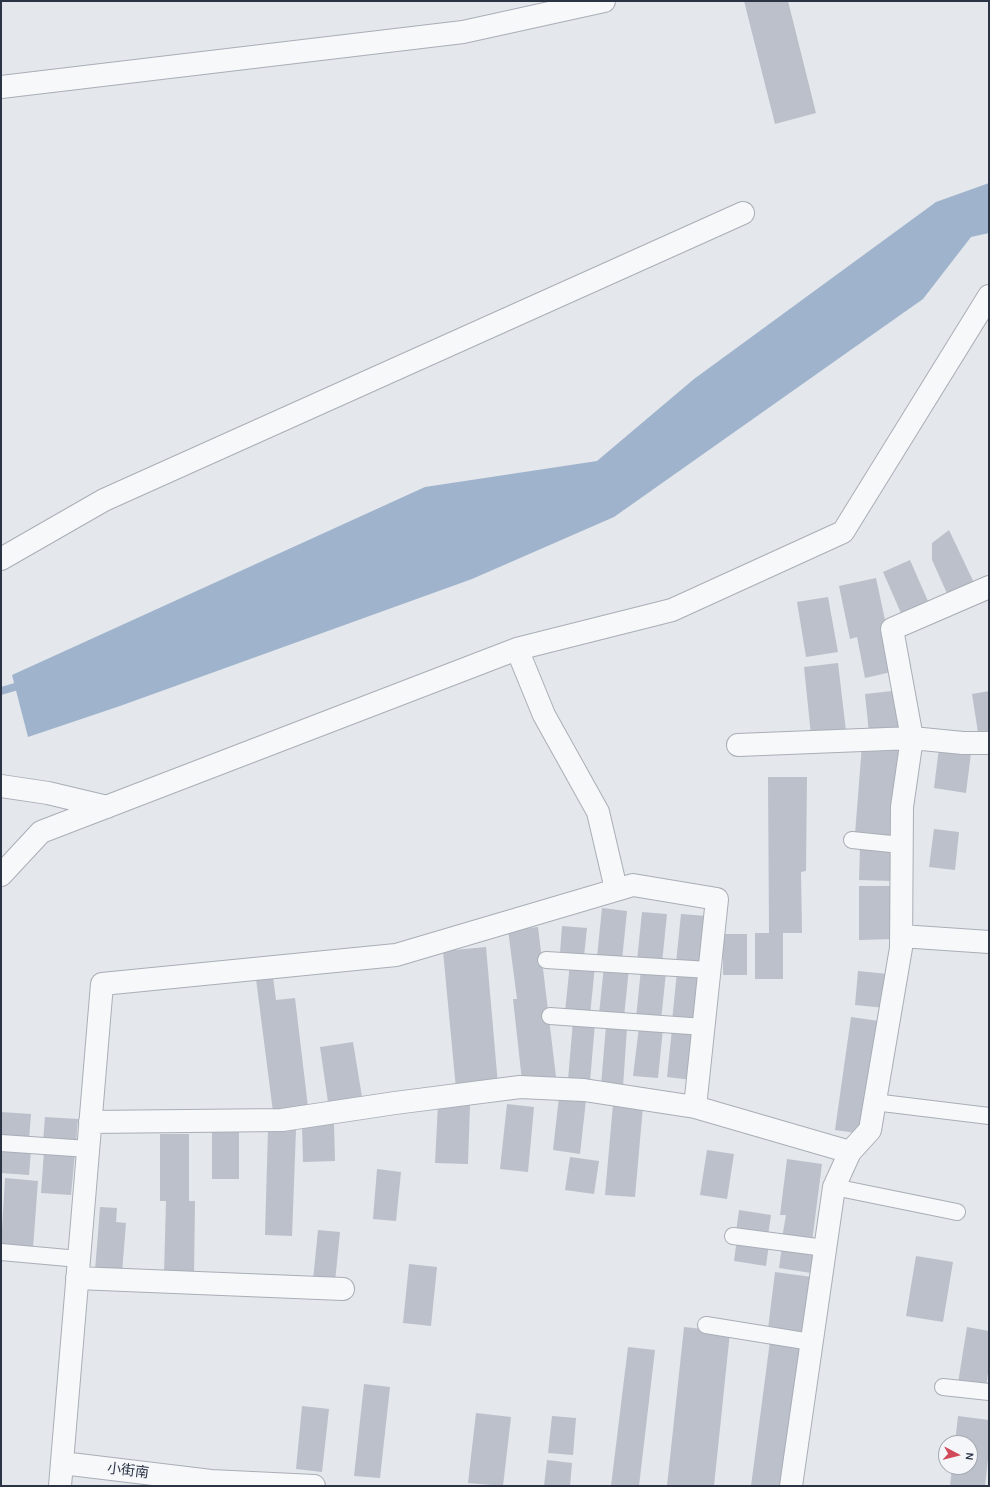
<!DOCTYPE html>
<meta charset="utf-8">
<style>
body{margin:0}
#map{position:relative;width:990px;height:1487px;overflow:hidden;background:#e4e7ec;font-family:Karla,sans-serif}
canvas{display:block}
.frame{position:absolute;inset:0;border:2px solid #2b3445;pointer-events:none}
.north{position:absolute;left:938px;top:1435px;width:40px;height:40px;box-sizing:border-box;background:#f4f6f9;border:1px solid #a4a8b1;border-radius:50%;rotate:97deg;font-size:11px;font-weight:700;line-height:16px;text-align:center;color:#2b3445}
.north::after{content:'';display:block;margin:auto;width:14px;height:18px;background:#d1495b;clip-path:polygon(50% 0,100% 100%,50% 72%,0 100%)}
</style>
<div id="map">
<canvas width="990" height="1487"></canvas>
<div class="frame"></div>
<div class="north">N</div>
</div>
<script>
const context = document.querySelector('canvas').getContext('2d');
context.lineJoin = 'round';
function fill(path, color) { context.fillStyle = color; context.fill(path, 'evenodd'); }
function trace(path, color, width, dash) { context.strokeStyle = color; context.lineWidth = width; context.lineCap = dash ? 'butt' : 'round'; context.setLineDash(dash || []); context.stroke(path); }
function label(font, color, halo, rows, align = 'center') {
  context.font = font + ' Karla,"Noto Sans SC",sans-serif'; context.lineWidth = 3.5; context.setLineDash([]); context.textBaseline = 'middle'; context.strokeStyle = halo; context.fillStyle = color; for (const [text, x, y, turn = 0] of rows) {
    context.save(); context.translate(x, y); context.rotate((+turn || 0) * Math.PI / 180); context.textAlign = isNaN(turn) ? turn : align; if (halo) context.strokeText(text, 0, 0); context.fillText(text, 0, 0); context.restore();
  }
}
fill(new Path2D(`
 M 989,183 L 989,233 L 971,237 L 923,299 L 614,517 L 472,579 L 120,706 L 28,737 L 12,675 L 425,487 L 597,461 L 694,379 L 936,202 Z`), '#9fb4cc');
trace(new Path2D(`
 M 1,691 L 25,684`), '#9fb4cc', 8);
fill(new Path2D(`
 M 744,1 L 788,1 L 816,113 L 775,124 Z
 M 949,530 L 977,589 L 950,600 L 932,560 L 932,543 Z
 M 910,560 L 931,608 L 904,620 L 883,572 Z
 M 876,578 L 896,671 L 865,678 L 857,637 L 850,639 L 839,586 Z
 M 828,597 L 838,652 L 806,657 L 797,602 Z
 M 838,663 L 846,731 L 811,735 L 804,667 Z
 M 901,690 L 905,729 L 869,733 L 865,694 Z
 M 989,691 L 989,737 L 979,739 L 972,694 Z
 M 862,745 L 901,749 L 893,837 L 855,834 Z
 M 939,748 L 971,753 L 966,793 L 934,788 Z
 M 768,777 L 807,777 L 806,871 L 801,872 L 802,933 L 783,933 L 783,979 L 755,979 L 755,933 L 769,933 Z
 M 934,829 L 959,832 L 955,870 L 929,867 Z
 M 860,846 L 893,848 L 892,881 L 859,880 Z
 M 859,886 L 894,886 L 894,939 L 859,940 Z
 M 602,908 L 627,911 L 622,960 L 597,957 Z
 M 642,912 L 667,914 L 662,963 L 637,961 Z
 M 681,914 L 706,916 L 701,965 L 676,963 Z
 M 562,926 L 587,928 L 584,956 L 560,953 Z
 M 538,927 L 556,1077 L 522,1081 L 513,999 L 517,999 L 508,930 Z
 M 723,934 L 747,934 L 747,975 L 723,975 Z
 M 486,947 L 498,1085 L 456,1089 L 443,951 Z
 M 570,963 L 595,966 L 590,1015 L 565,1012 Z
 M 604,966 L 629,968 L 624,1017 L 599,1014 Z
 M 641,969 L 666,972 L 661,1021 L 636,1018 Z
 M 858,971 L 888,974 L 885,1008 L 855,1005 Z
 M 677,972 L 702,975 L 697,1023 L 672,1021 Z
 M 273,977 L 276,1000 L 295,998 L 308,1107 L 273,1112 L 256,979 Z
 M 851,1017 L 879,1021 L 863,1134 L 835,1130 Z
 M 573,1021 L 595,1023 L 590,1082 L 568,1080 Z
 M 606,1026 L 627,1028 L 623,1087 L 601,1085 Z
 M 639,1027 L 663,1029 L 658,1078 L 633,1076 Z
 M 672,1029 L 697,1031 L 692,1080 L 667,1077 Z
 M 353,1042 L 363,1103 L 329,1109 L 320,1047 Z
 M 559,1097 L 586,1100 L 580,1154 L 553,1150 Z
 M 438,1104 L 470,1105 L 468,1164 L 435,1163 Z
 M 507,1104 L 534,1107 L 528,1172 L 500,1169 Z
 M 613,1104 L 643,1106 L 635,1197 L 605,1195 Z
 M 1,1112 L 31,1114 L 29,1140 L 1,1138 Z
 M 45,1117 L 78,1119 L 76,1144 L 43,1142 Z
 M 334,1124 L 335,1161 L 303,1162 L 302,1125 Z
 M 268,1129 L 296,1130 L 292,1236 L 265,1235 Z
 M 212,1130 L 239,1130 L 239,1179 L 212,1179 Z
 M 160,1134 L 189,1134 L 189,1201 L 195,1201 L 194,1274 L 164,1273 L 166,1201 L 160,1201 Z
 M 1,1148 L 31,1150 L 29,1175 L 1,1173 Z
 M 707,1150 L 734,1154 L 727,1199 L 700,1195 Z
 M 44,1151 L 75,1153 L 71,1195 L 41,1193 Z
 M 570,1157 L 599,1161 L 594,1194 L 565,1190 Z
 M 787,1159 L 822,1164 L 812,1242 L 782,1238 L 786,1215 L 780,1215 Z
 M 377,1169 L 401,1172 L 396,1221 L 373,1219 Z
 M 5,1178 L 38,1181 L 33,1248 L 1,1246 Z
 M 100,1207 L 117,1208 L 116,1222 L 126,1223 L 122,1273 L 95,1271 Z
 M 739,1210 L 771,1215 L 768,1236 L 736,1232 Z
 M 318,1230 L 340,1232 L 335,1282 L 313,1280 Z
 M 737,1239 L 769,1244 L 766,1266 L 734,1261 Z
 M 782,1246 L 814,1251 L 811,1273 L 779,1268 Z
 M 916,1256 L 953,1262 L 943,1322 L 906,1316 Z
 M 409,1264 L 437,1267 L 431,1326 L 403,1323 Z
 M 775,1272 L 812,1277 L 804,1334 L 768,1329 Z
 M 684,1327 L 730,1332 L 714,1486 L 667,1486 Z
 M 967,1327 L 989,1331 L 989,1365 L 986,1387 L 958,1383 Z
 M 770,1341 L 802,1345 L 785,1486 L 751,1486 Z
 M 628,1347 L 655,1350 L 639,1486 L 611,1486 Z
 M 364,1384 L 390,1387 L 380,1478 L 354,1476 Z
 M 302,1406 L 329,1409 L 322,1472 L 296,1469 Z
 M 476,1413 L 511,1417 L 503,1486 L 468,1483 Z
 M 552,1416 L 576,1418 L 573,1455 L 548,1453 Z
 M 958,1416 L 989,1420 L 989,1450 L 985,1486 L 950,1486 L 952,1467 L 970,1467 L 970,1443 L 955,1443 Z
 M 547,1460 L 572,1463 L 570,1486 L 544,1486 Z`), '#bbc0ca');
const service = new Path2D(`
 M 852,840 L 901,845
 M 546,960 L 709,970
 M 550,1016 L 704,1027
 M 874,1102 L 989,1116
 M 1,1143 L 88,1149
 M 834,1187 L 957,1212
 M 733,1236 L 825,1248
 M 1,1252 L 79,1259
 M 706,1325 L 811,1342
 M 943,1387 L 989,1392`);
const minor = new Path2D(`
 M 1,87 L 463,32 L 604,1
 M 1,559 L 104,500 L 743,213
 M 517,649 L 544,715 L 598,812 L 616,889
 M 738,745 L 912,738 L 963,743 L 989,743
 M 1,786 L 48,793 L 107,807
 M 1,875 L 41,832 L 517,649 L 672,610 L 843,532 L 989,296
 M 901,936 L 989,942
 M 90,1122 L 282,1120 L 395,1103 L 520,1087 L 584,1090 L 695,1107
 M 77,1278 L 343,1289
 M 62,1463 L 211,1481 L 314,1486
 M 60,1486 L 102,984 L 396,955 L 633,885 L 717,899 L 695,1107 L 850,1152
 M 791,1486 L 834,1187 L 850,1152 L 870,1130 L 901,948 L 902,807 L 912,738 L 892,629 L 989,587`);
trace(service, '#a9aeb7', 18);
trace(minor, '#a9aeb7', 24);
trace(service, '#f7f8fa', 16);
trace(minor, '#f7f8fa', 22);
label('14px', '#2b3445', '#f4f6f9', [
 ["小街南",128,1471,7]
]);
</script>
